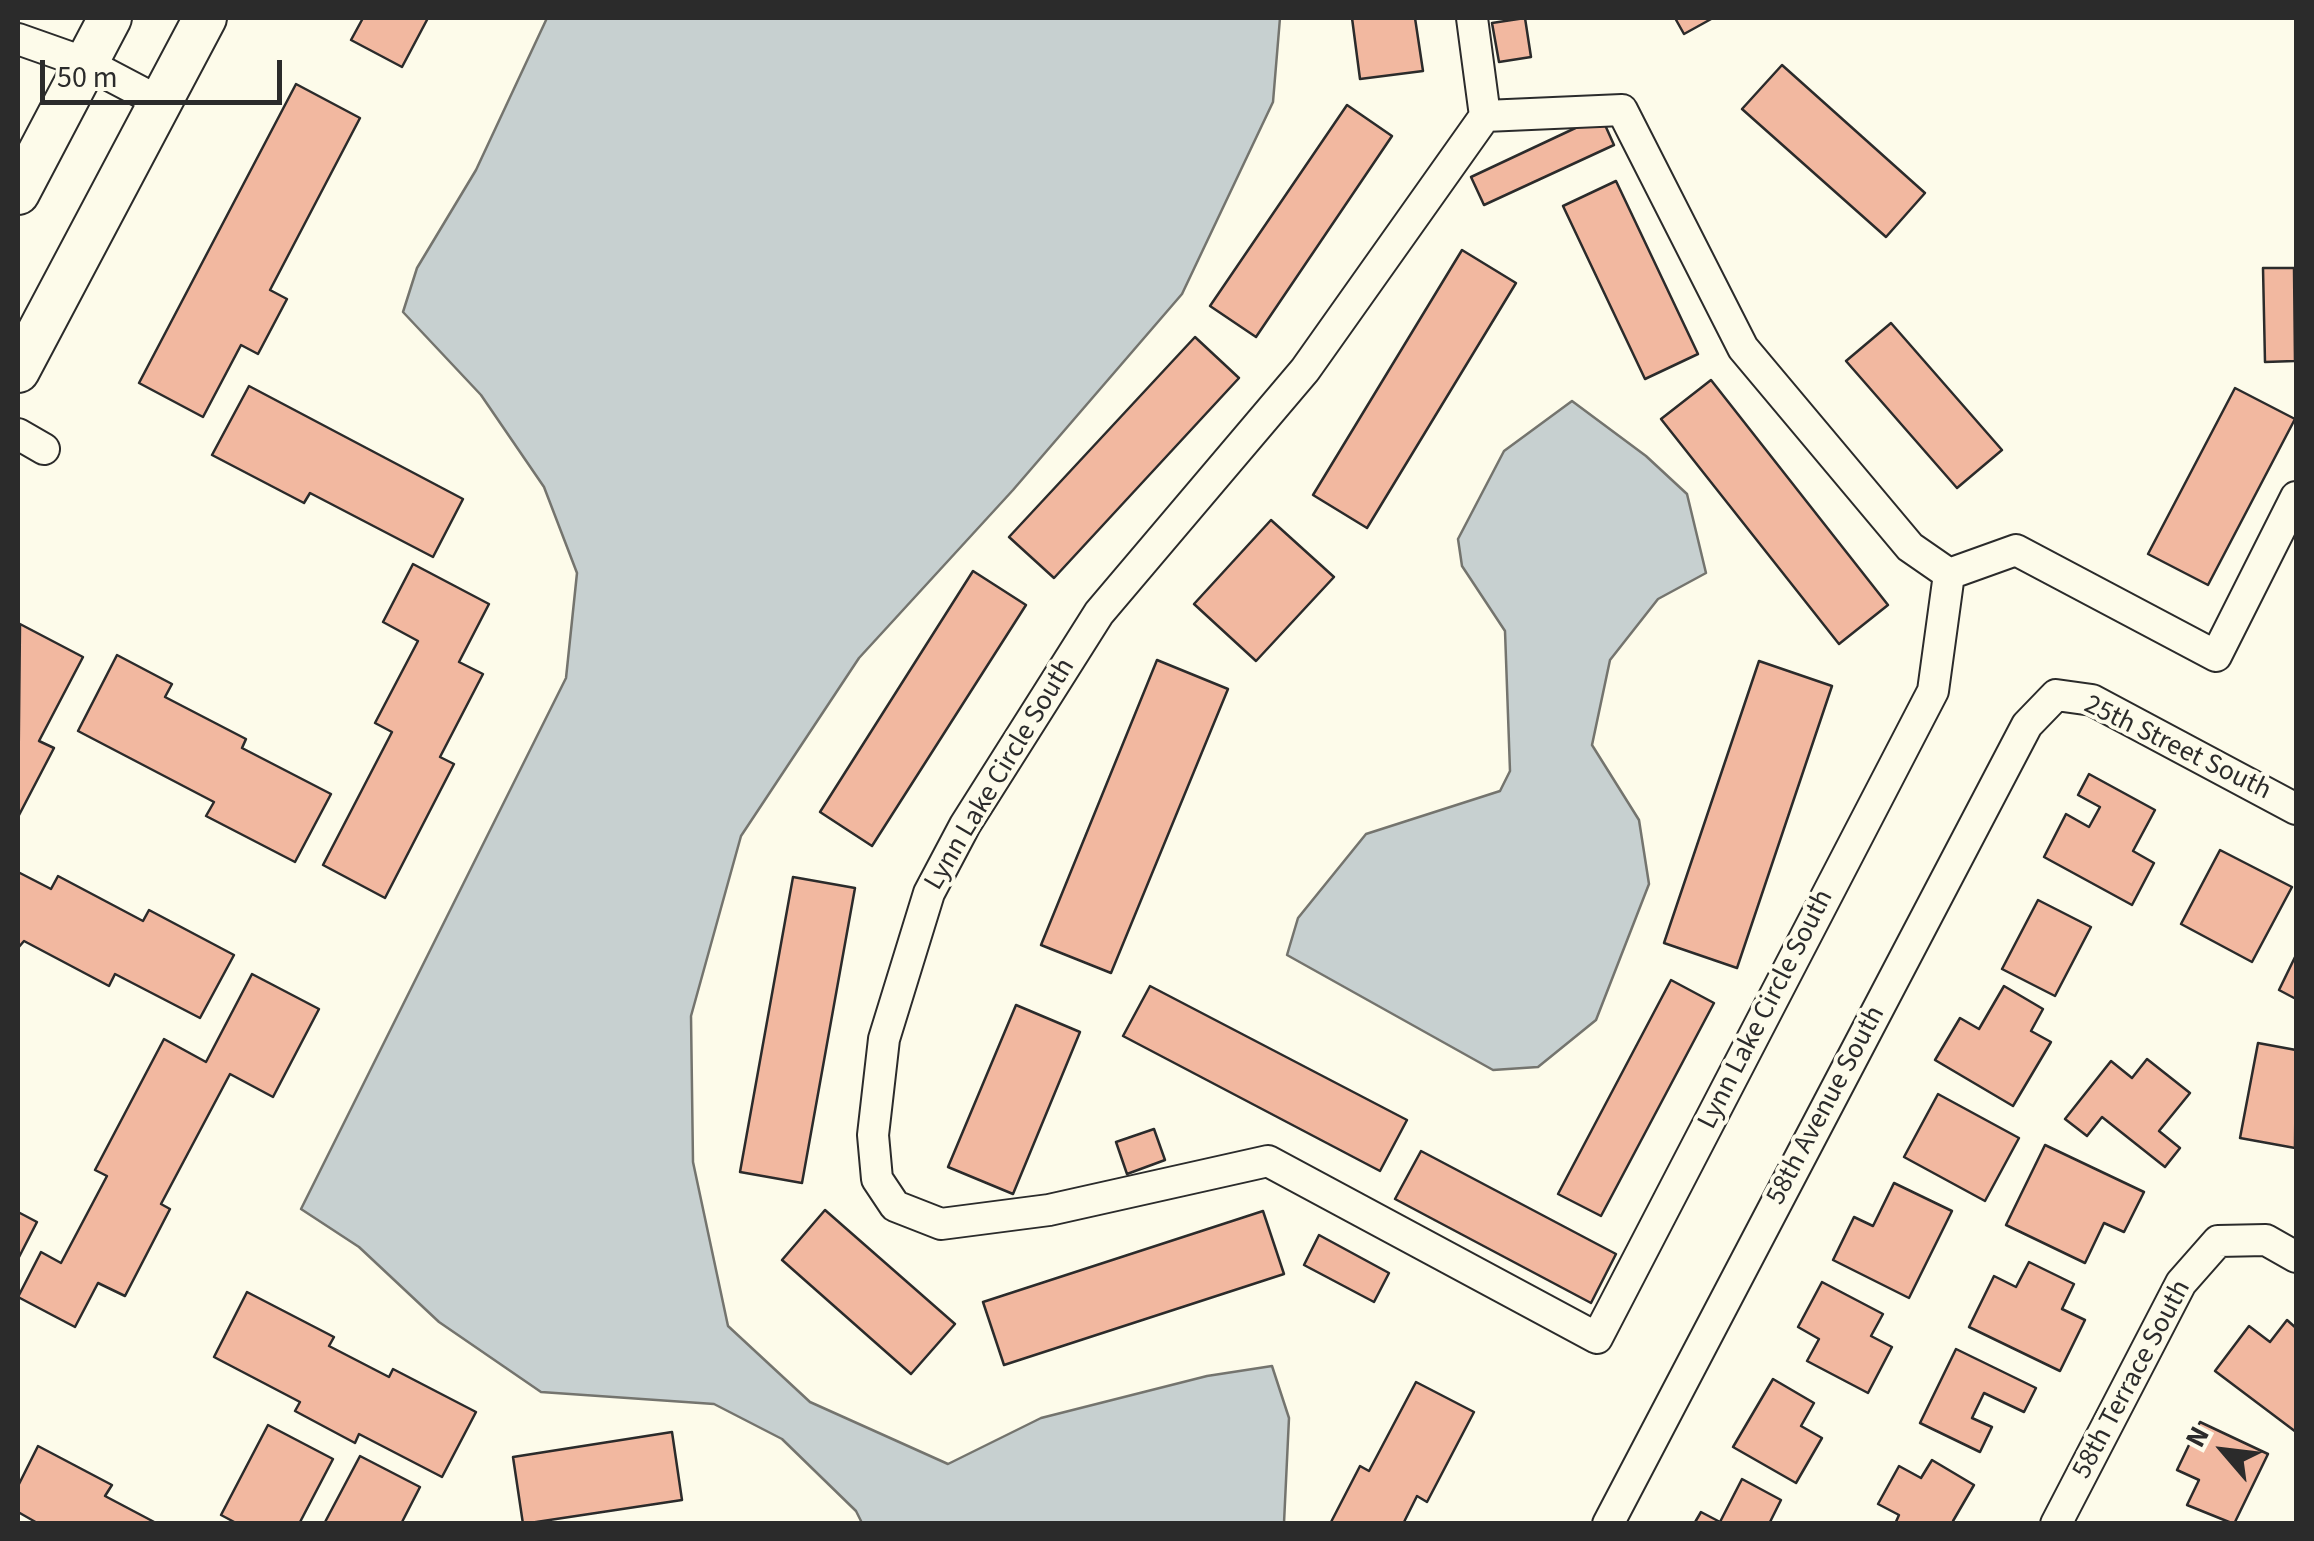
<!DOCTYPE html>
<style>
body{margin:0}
#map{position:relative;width:2314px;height:1541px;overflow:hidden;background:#fdfbea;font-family:"Source Sans 3",sans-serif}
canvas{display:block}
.frame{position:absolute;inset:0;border:20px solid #2b2b2b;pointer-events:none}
.north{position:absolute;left:2174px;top:1401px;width:100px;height:100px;-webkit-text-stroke:8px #fdfbea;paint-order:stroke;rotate:298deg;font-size:28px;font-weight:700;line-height:40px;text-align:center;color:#2b2b2b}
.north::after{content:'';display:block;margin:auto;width:35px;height:45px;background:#2b2b2b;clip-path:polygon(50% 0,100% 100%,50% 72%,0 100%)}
.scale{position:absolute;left:40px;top:60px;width:242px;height:45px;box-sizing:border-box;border:5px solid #2b2b2b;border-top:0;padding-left:12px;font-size:30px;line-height:35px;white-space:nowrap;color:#2b2b2b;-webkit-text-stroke:8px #fdfbea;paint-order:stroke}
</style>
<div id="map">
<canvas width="2314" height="1541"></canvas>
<div class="frame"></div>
<div class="north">N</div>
<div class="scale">50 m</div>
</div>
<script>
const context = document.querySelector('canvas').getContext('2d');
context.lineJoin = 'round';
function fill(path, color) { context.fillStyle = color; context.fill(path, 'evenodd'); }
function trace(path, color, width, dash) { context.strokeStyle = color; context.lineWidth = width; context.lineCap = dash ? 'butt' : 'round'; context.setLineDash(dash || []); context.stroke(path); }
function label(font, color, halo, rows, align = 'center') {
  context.font = font + ' "Source Sans 3",sans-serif'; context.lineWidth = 8; context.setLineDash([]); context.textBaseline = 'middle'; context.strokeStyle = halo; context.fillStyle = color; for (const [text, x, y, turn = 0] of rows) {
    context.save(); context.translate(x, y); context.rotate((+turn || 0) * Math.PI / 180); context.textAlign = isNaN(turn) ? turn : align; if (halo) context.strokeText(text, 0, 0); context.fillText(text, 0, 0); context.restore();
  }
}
const water = new Path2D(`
 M 547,18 L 1280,18 L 1273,102 L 1182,294 L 1013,490 L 859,658 L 741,836 L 691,1016 L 693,1162 L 728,1326 L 810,1402 L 948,1464 L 1041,1418 L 1207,1376 L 1272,1366 L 1289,1418 L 1284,1523 L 862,1523 L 856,1511 L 782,1439 L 714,1404 L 541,1392 L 439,1322 L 359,1247 L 301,1209 L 566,678 L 577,573 L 544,487 L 481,395 L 403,312 L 417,268 L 476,170 Z
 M 1572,401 L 1646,456 L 1687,494 L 1706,573 L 1658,599 L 1610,660 L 1592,745 L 1639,820 L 1649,884 L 1596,1020 L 1538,1067 L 1493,1070 L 1287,955 L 1298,918 L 1366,834 L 1500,791 L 1510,771 L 1505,631 L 1462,566 L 1458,539 L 1504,451 Z`);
fill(water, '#c7d0d0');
trace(water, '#74746e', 2.5);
const building = new Path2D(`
 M 363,18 L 428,18 L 402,67 L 351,40 Z
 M 1352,18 L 1415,18 L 1423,71 L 1360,79 Z
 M 1525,18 L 1531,57 L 1499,62 L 1492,23 Z
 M 1675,18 L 1713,18 L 1684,34 Z
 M 1782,65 L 1925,193 L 1886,237 L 1742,109 Z
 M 296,84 L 360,118 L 270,290 L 287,299 L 258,354 L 241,345 L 203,417 L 139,383 Z
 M 1347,105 L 1392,136 L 1256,337 L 1210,306 Z
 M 1601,116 L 1614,145 L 1484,205 L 1471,177 Z
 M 1616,181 L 1698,354 L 1645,379 L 1563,206 Z
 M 1462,250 L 1516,283 L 1367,528 L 1313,495 Z
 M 2263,268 L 2294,268 L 2295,361 L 2265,362 Z
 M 1891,323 L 2002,450 L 1957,488 L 1846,361 Z
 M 1195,337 L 1239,378 L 1054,578 L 1009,537 Z
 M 1711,380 L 1888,605 L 1839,644 L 1661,419 Z
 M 249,386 L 463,499 L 433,557 L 310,493 L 304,503 L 212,455 Z
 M 2235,388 L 2295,419 L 2208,585 L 2148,554 Z
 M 1271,520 L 1334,577 L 1256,661 L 1194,604 Z
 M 413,564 L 489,604 L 459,662 L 483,674 L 440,757 L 454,764 L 385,898 L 323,865 L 392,732 L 375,723 L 418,641 L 383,622 Z
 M 973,571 L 1026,605 L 872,846 L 820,812 Z
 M 20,624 L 83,657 L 39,741 L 54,748 L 18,817 Z
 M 117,655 L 172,684 L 165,697 L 246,739 L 242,748 L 331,794 L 295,862 L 206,816 L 214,802 L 78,731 Z
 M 1157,660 L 1228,689 L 1111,973 L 1041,945 Z
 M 1759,661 L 1832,686 L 1737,968 L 1664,943 Z
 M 2089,774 L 2155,810 L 2133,851 L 2154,863 L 2132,905 L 2044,857 L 2066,814 L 2089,827 L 2100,807 L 2078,795 Z
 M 2220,850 L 2292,887 L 2252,962 L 2181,924 Z
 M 18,872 L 51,889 L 58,876 L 143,921 L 149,910 L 234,955 L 200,1018 L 115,974 L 109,986 L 24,941 L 18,948 Z
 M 793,877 L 855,888 L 802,1183 L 740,1172 Z
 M 2038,900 L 2091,927 L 2055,996 L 2002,969 Z
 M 2296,955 L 2296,999 L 2279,990 Z
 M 252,974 L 319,1009 L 273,1097 L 230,1074 L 161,1204 L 170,1209 L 125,1296 L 98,1283 L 75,1327 L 18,1297 L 41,1252 L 61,1263 L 107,1176 L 95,1170 L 164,1039 L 206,1062 Z
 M 1671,980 L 1714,1003 L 1601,1216 L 1558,1194 Z
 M 1150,986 L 1407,1120 L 1380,1171 L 1123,1036 Z
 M 2004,986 L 2043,1009 L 2031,1031 L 2051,1042 L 2013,1106 L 1935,1060 L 1960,1018 L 1979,1029 Z
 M 1016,1005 L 1080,1032 L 1013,1194 L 948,1167 Z
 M 2258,1043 L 2296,1050 L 2295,1148 L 2240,1138 Z
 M 2147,1059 L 2190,1093 L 2159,1131 L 2180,1148 L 2165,1167 L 2102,1117 L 2087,1136 L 2065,1119 L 2111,1061 L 2132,1078 Z
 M 1938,1094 L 2019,1138 L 1985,1201 L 1904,1157 Z
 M 1154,1129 L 1165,1160 L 1127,1174 L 1116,1142 Z
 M 2045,1145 L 2144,1192 L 2124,1232 L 2104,1223 L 2085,1263 L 2006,1225 Z
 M 1421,1151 L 1616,1254 L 1591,1303 L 1395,1199 Z
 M 1894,1183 L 1952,1211 L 1909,1298 L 1833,1260 L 1854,1217 L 1873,1226 Z
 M 825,1210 L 955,1324 L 911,1374 L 782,1260 Z
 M 1263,1211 L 1284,1274 L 1004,1365 L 983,1302 Z
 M 18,1212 L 37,1222 L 18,1259 Z
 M 1319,1235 L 1389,1273 L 1374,1302 L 1304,1265 Z
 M 2029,1262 L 2074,1284 L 2062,1309 L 2085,1320 L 2060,1371 L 1969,1327 L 1994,1276 L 2016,1287 Z
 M 1822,1282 L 1883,1314 L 1871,1336 L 1892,1347 L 1868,1393 L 1807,1361 L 1819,1339 L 1798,1327 Z
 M 247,1292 L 334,1337 L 329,1346 L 389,1377 L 393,1369 L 476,1412 L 442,1477 L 359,1434 L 355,1443 L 295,1411 L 300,1402 L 214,1357 Z
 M 2287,1320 L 2296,1328 L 2296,1432 L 2215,1371 L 2249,1326 L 2270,1342 Z
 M 1956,1349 L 2036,1388 L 2024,1412 L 1984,1393 L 1972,1418 L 1992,1427 L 1980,1452 L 1920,1423 Z
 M 1773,1379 L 1814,1403 L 1801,1426 L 1822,1438 L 1796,1483 L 1733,1447 Z
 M 1416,1382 L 1474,1412 L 1427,1502 L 1417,1496 L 1403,1524 L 1330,1524 L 1360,1466 L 1369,1471 Z
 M 2200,1422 L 2268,1454 L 2234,1524 L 2187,1505 L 2199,1480 L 2177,1470 Z
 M 268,1425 L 333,1459 L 299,1524 L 238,1524 L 221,1515 Z
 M 672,1432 L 682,1500 L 523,1524 L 513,1457 Z
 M 38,1446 L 112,1485 L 105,1496 L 158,1524 L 39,1524 L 18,1512 L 18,1486 Z
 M 360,1456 L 420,1487 L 401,1524 L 324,1524 Z
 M 1932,1460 L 1974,1485 L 1953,1521 L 1956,1524 L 1895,1524 L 1899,1515 L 1878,1504 L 1899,1466 L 1921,1478 Z
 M 1742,1479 L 1781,1500 L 1769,1524 L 1694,1524 L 1701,1512 L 1720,1522 Z`);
fill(building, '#f2b8a0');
trace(building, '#2b2b2b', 2.5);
const street = new Path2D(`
 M 1472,18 L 1485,116
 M 18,39 L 86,63 L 160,102
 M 1622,110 L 1743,348 L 1910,547 L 1949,574 L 1933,691 L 1597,1338 L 1268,1161 L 1049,1210 L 941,1224 L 895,1206 L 877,1179 L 873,1135 L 884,1039 L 929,893 L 965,825 L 1099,613 L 1305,370 L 1485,116 Z
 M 18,434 L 44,449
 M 1949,574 L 2016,550 L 2216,656 L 2296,497
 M 1608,1524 L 2027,725 L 2056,695 L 2092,700 L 2296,809
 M 2056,1524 L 2181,1283 L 2218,1241 L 2266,1240 L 2296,1257`);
const secondary = new Path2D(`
 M 18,193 L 110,18
 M 18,371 L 205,18`);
trace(street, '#2b2b2b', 34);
trace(secondary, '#2b2b2b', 46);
trace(street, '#fdfbea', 30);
trace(secondary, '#fdfbea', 42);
label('28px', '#2b2b2b', '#fdfbea', [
 ["25th Street South",2177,749,26],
 ["Lynn Lake Circle South",1001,775,-59],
 ["Lynn Lake Circle South",1767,1010,-63],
 ["58th Avenue South",1827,1106,-62],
 ["58th Terrace South",2133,1380,-62]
]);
</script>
